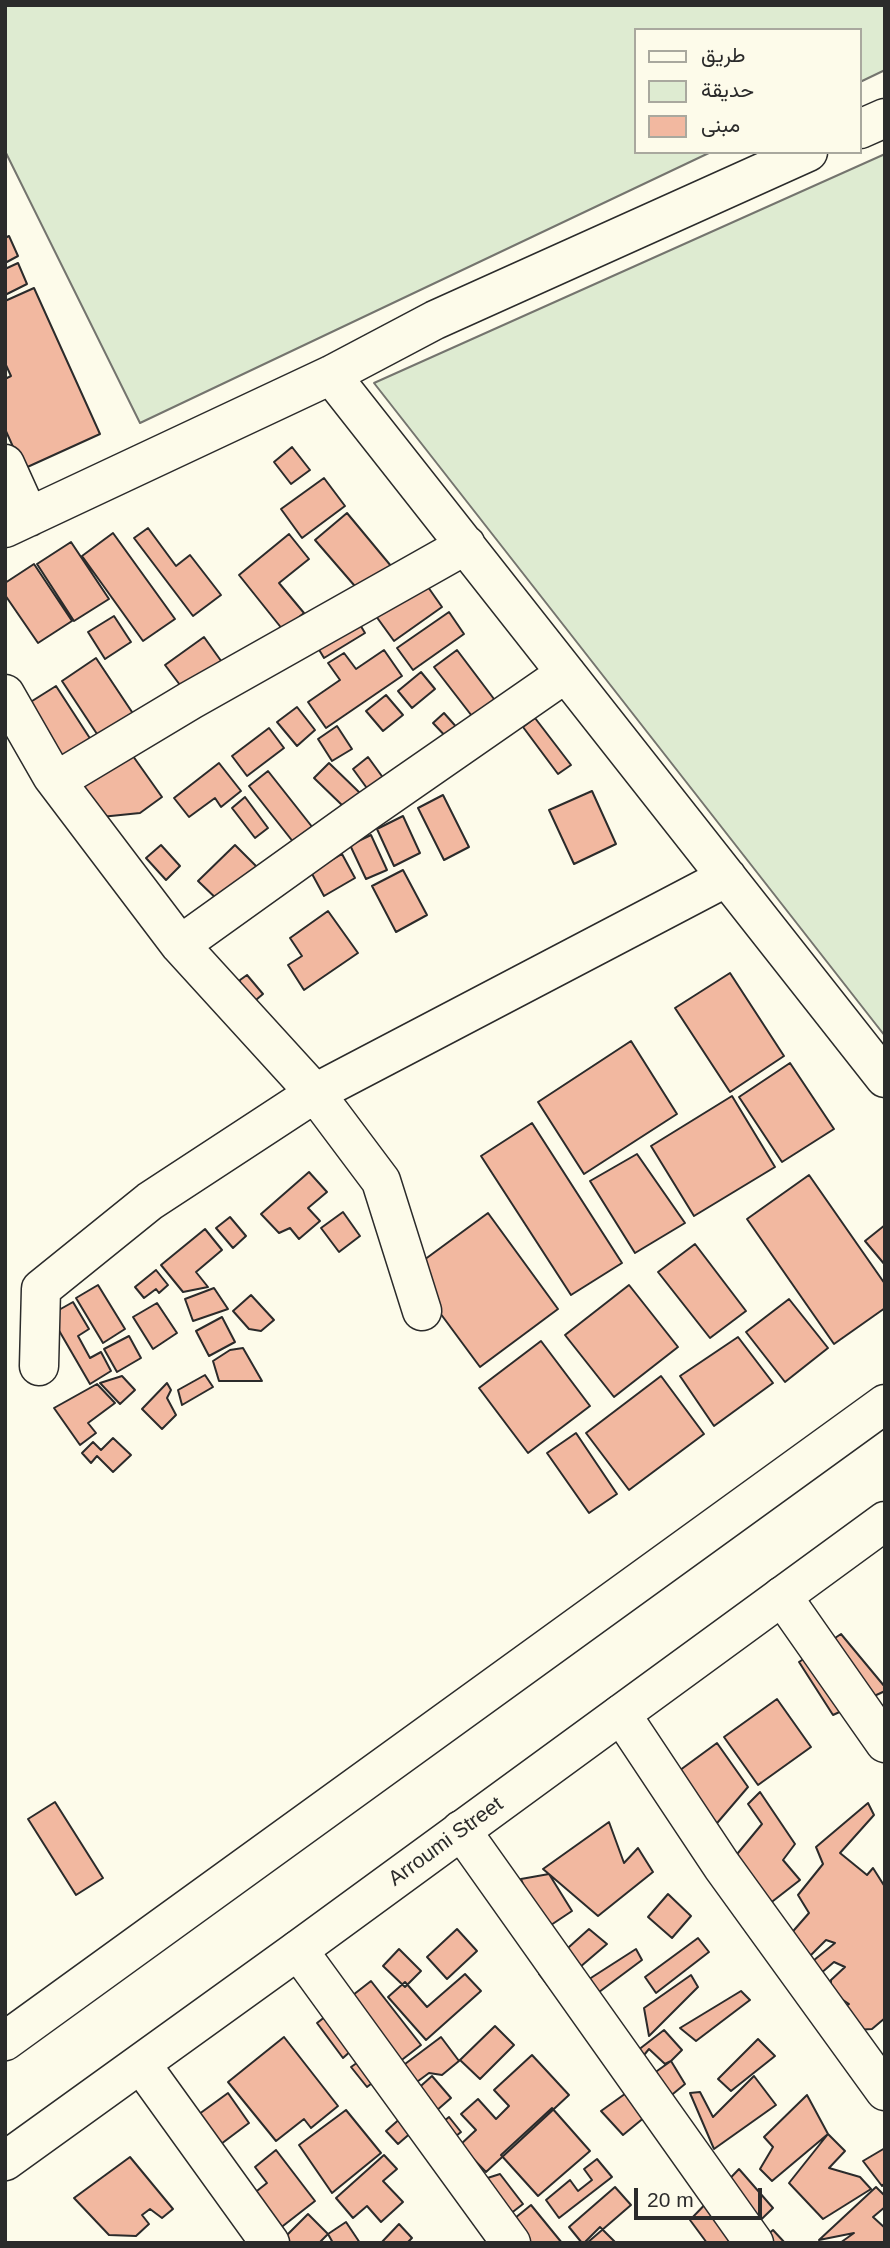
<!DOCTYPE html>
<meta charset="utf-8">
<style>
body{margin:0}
#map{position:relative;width:890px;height:2248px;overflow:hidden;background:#fdfbea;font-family:Helvetica,Vazirmatn,sans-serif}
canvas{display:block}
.frame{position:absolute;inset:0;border:7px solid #2b2b2b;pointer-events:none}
.legend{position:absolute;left:634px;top:28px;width:228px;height:126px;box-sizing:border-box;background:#fdfbea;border:2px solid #a9a89e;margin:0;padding:9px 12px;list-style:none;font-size:21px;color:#2b2b2b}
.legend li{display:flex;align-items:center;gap:14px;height:35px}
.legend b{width:35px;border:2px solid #a9a89e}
.scale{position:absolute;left:634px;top:2188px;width:128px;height:32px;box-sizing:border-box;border:4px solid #2b2b2b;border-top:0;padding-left:9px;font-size:21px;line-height:24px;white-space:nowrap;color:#2b2b2b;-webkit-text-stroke:5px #fdfbea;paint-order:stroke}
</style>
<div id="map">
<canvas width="890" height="2248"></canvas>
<div class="frame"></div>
<ul class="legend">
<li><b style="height:9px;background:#fdfbea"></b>طريق</li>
<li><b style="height:19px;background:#deebd1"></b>حديقة</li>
<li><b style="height:19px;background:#f2b8a0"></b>مبنى</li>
</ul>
<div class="scale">20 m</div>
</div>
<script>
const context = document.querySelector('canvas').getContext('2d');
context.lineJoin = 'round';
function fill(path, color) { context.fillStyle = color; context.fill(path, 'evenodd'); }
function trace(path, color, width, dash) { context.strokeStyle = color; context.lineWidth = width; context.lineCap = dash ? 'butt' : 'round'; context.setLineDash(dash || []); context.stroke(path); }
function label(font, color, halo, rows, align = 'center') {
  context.font = font + ' Helvetica,sans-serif'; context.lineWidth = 5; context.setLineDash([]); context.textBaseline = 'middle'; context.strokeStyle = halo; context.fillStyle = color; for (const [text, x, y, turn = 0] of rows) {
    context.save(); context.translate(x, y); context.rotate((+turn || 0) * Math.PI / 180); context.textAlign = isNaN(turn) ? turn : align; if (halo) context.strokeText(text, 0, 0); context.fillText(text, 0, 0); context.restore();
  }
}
const green = new Path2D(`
 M 5,5 L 885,5 L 885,70 L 860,82 L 860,30 L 636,30 L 636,152 L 711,152 L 140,423 L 5,151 Z
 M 885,154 L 885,1036 L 374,383 Z`);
fill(green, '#deebd1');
trace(green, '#74746e', 2);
const building = new Path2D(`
 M 9,236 L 18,256 L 5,263 L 5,238 Z
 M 18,263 L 27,284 L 5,295 L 5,269 Z
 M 34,288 L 100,434 L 23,469 L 5,429 L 5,379 L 11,376 L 5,363 L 5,301 Z
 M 292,447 L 310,470 L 291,484 L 274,462 Z
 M 324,478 L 345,506 L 302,538 L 281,509 Z
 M 347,513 L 391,566 L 360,592 L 315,540 Z
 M 148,528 L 176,566 L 190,555 L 221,595 L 193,616 L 134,538 Z
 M 113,533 L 175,619 L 143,641 L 82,556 Z
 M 289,534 L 309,559 L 279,583 L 304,613 L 283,630 L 239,575 Z
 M 71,542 L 109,599 L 74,621 L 37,564 Z
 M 34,564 L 72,621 L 38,643 L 5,595 L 5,583 Z
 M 421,577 L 442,607 L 394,641 L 373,612 Z
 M 449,612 L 464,634 L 413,670 L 397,648 Z
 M 114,616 L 131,642 L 105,659 L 88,632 Z
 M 356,618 L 365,633 L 324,658 L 315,643 Z
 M 204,637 L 224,665 L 186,693 L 165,665 Z
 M 384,650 L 402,676 L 326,728 L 308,702 L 340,680 L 328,663 L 344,653 L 356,669 Z
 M 457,650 L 497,703 L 475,720 L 434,667 Z
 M 96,658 L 134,715 L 99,737 L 62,681 Z
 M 421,672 L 435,689 L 412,708 L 398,691 Z
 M 56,686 L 93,743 L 59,765 L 21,708 Z
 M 386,695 L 403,715 L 383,731 L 366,711 Z
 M 297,707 L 315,730 L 297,746 L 277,722 Z
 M 444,713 L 459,730 L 449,740 L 433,723 Z
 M 535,718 L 571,765 L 558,774 L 523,727 Z
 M 337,726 L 352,749 L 332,761 L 318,739 Z
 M 269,728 L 284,748 L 247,776 L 232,756 Z
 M 128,749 L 162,797 L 140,813 L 101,817 L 78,784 Z
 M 368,757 L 384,779 L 369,791 L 353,769 Z
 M 219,763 L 241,791 L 221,807 L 215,798 L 189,817 L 174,798 Z
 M 329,763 L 360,793 L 345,808 L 314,778 Z
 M 268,771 L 313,828 L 294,843 L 249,786 Z
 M 592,791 L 616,844 L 574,864 L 549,810 Z
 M 443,795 L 469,847 L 444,860 L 418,808 Z
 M 245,797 L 268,828 L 255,838 L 232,808 Z
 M 403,816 L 420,853 L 394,866 L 377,829 Z
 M 371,835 L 387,870 L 366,879 L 350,845 Z
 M 161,845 L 180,866 L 166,880 L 146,858 Z
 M 235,845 L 258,868 L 222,904 L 198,881 Z
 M 342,854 L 355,878 L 324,896 L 311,872 Z
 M 403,870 L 427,915 L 396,932 L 372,886 Z
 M 328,911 L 358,953 L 304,990 L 288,965 L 302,956 L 290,938 Z
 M 730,973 L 784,1056 L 730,1092 L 675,1008 Z
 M 247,975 L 263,994 L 250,1005 L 241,993 L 240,980 Z
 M 631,1041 L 677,1114 L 584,1174 L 538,1102 Z
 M 790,1063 L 834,1129 L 782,1162 L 739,1097 Z
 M 732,1096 L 775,1167 L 694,1216 L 651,1146 Z
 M 532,1123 L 622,1263 L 571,1295 L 481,1156 Z
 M 637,1154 L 685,1223 L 635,1253 L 590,1181 Z
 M 309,1172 L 327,1192 L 308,1208 L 320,1221 L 299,1239 L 290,1228 L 279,1233 L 261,1214 Z
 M 809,1175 L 885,1284 L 885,1308 L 834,1344 L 747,1219 Z
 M 343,1212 L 360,1236 L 339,1252 L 321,1228 Z
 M 488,1213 L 558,1309 L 480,1367 L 409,1271 Z
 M 230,1217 L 246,1236 L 233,1248 L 216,1228 Z
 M 885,1225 L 885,1265 L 865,1241 Z
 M 205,1229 L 222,1250 L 196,1272 L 208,1287 L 183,1292 L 161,1265 Z
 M 695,1244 L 746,1311 L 710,1338 L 658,1272 Z
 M 156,1270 L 168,1285 L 159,1293 L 156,1289 L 144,1298 L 135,1287 Z
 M 98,1285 L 125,1329 L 103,1343 L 76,1298 Z
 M 629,1285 L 678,1347 L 614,1397 L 565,1335 Z
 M 214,1288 L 228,1309 L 193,1321 L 185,1299 Z
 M 251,1295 L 274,1320 L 261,1331 L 249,1329 L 233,1311 Z
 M 789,1299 L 828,1348 L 785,1382 L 746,1332 Z
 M 73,1302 L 89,1329 L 78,1336 L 90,1358 L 101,1352 L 111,1371 L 90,1384 L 50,1315 Z
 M 157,1303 L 177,1333 L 153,1349 L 133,1317 Z
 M 222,1317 L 235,1342 L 209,1356 L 196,1331 Z
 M 129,1336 L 141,1358 L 117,1372 L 104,1349 Z
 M 738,1337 L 773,1383 L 714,1426 L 680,1376 Z
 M 541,1341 L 590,1406 L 528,1453 L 479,1388 Z
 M 243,1348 L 262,1381 L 219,1381 L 213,1361 L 230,1350 Z
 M 205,1375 L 213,1387 L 182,1405 L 178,1390 Z
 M 122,1376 L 135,1390 L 120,1404 L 100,1383 Z
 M 661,1376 L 704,1434 L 629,1490 L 586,1433 Z
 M 167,1383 L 171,1390 L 167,1398 L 176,1415 L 162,1429 L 142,1409 Z
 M 97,1384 L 115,1403 L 88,1423 L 96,1433 L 80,1445 L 54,1408 Z
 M 576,1433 L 617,1494 L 589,1513 L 547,1453 Z
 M 113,1438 L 131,1455 L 113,1472 L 97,1456 L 91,1463 L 82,1453 L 93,1442 L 101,1450 Z
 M 841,1634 L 885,1687 L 885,1691 L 833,1715 L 799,1662 Z
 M 777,1699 L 811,1747 L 758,1785 L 724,1737 Z
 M 717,1743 L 748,1787 L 712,1829 L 672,1776 Z
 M 760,1792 L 795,1844 L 783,1860 L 800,1880 L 764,1908 L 728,1865 L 762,1824 L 748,1804 Z
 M 55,1802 L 103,1878 L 76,1895 L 28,1819 Z
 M 868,1803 L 874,1815 L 840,1853 L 867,1875 L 873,1868 L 885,1887 L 885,2018 L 872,2029 L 855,2030 L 839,2011 L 849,2004 L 831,1992 L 831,1980 L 845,1967 L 834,1962 L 820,1974 L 808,1965 L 835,1943 L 826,1940 L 809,1957 L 788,1937 L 809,1913 L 798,1895 L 823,1864 L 816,1847 Z
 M 609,1822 L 624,1863 L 638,1848 L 653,1872 L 598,1916 L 543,1869 Z
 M 549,1874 L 572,1911 L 542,1931 L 521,1879 Z
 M 668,1894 L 691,1916 L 672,1938 L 648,1917 Z
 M 457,1929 L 477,1951 L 447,1979 L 427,1957 Z
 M 589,1929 L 607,1944 L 552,1991 L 539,1974 Z
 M 698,1938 L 709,1952 L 656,1993 L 645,1977 Z
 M 399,1949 L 421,1971 L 405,1987 L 383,1966 Z
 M 636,1949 L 642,1960 L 575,2010 L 569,1992 Z
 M 465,1974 L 481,1991 L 426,2040 L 388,1997 L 405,1982 L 427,2007 Z
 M 691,1975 L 698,1987 L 649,2036 L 644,2008 Z
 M 371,1981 L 421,2045 L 367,2087 L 351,2067 L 361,2060 L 353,2049 L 343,2058 L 317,2023 Z
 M 741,1991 L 750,2000 L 696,2041 L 680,2028 Z
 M 495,2026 L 514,2045 L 480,2079 L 460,2060 Z
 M 664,2030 L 682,2050 L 671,2061 L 665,2064 L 649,2049 L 625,2078 L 615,2068 Z
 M 284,2037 L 338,2106 L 311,2128 L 304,2119 L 276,2141 L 228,2082 Z
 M 441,2037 L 459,2061 L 442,2075 L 429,2073 L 398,2096 L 385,2079 Z
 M 758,2039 L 775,2056 L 731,2091 L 718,2079 Z
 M 532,2055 L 569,2095 L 486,2172 L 460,2145 L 476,2130 L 461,2114 L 478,2099 L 496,2119 L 509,2106 L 494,2090 Z
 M 671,2061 L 685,2084 L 623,2135 L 601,2111 Z
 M 432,2076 L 451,2098 L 398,2144 L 386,2131 L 411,2109 L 404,2101 Z
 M 754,2076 L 776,2105 L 714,2149 L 690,2093 L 700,2092 L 713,2117 Z
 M 228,2093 L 249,2123 L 217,2147 L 173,2133 Z
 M 807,2095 L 828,2134 L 772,2181 L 760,2169 L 773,2147 L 764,2137 Z
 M 552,2108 L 590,2151 L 538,2196 L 501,2155 Z
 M 346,2110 L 381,2153 L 332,2193 L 299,2145 Z
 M 449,2117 L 461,2132 L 440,2149 L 428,2134 Z
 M 828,2134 L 845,2151 L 829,2168 L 860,2177 L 871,2189 L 823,2219 L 789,2183 Z
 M 885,2148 L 885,2183 L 882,2186 L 863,2161 Z
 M 276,2150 L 315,2201 L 261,2243 L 253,2194 L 267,2183 L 255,2167 Z
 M 384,2155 L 397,2169 L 383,2181 L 403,2202 L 381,2222 L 367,2206 L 353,2218 L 336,2198 Z
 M 130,2157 L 173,2209 L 162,2218 L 150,2209 L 142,2215 L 149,2224 L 136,2236 L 109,2235 L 74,2198 Z
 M 597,2159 L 612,2177 L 559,2218 L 546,2200 L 570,2180 L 578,2191 L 592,2180 L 584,2169 Z
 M 739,2169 L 773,2208 L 737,2243 L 707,2243 L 690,2220 Z
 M 500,2174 L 523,2204 L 487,2232 L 453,2189 Z
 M 615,2187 L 631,2205 L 587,2243 L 582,2243 L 569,2227 Z
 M 876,2187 L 885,2196 L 885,2207 L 873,2217 L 885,2228 L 885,2243 L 840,2243 L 854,2233 L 819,2240 Z
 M 531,2205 L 562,2243 L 491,2243 L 488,2240 Z
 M 308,2214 L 328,2234 L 319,2243 L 287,2243 L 283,2239 Z
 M 346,2222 L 360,2243 L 333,2243 L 328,2234 Z
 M 399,2224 L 412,2238 L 407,2243 L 381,2243 Z
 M 600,2227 L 615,2242 L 586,2243 L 585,2242 Z
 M 773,2230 L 785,2243 L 758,2243 Z`);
fill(building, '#f2b8a0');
trace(building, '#2b2b2b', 2);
const minor = new Path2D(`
 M 860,129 L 885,118
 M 331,375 L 885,1078
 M 5,464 L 29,517
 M 5,528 L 331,375 L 435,320 L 808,152
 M 5,694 L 52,776 L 180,945 L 315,1093 L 381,1181 L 422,1311
 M 56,781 L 191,700 L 466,545
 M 180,945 L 367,811 L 566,673
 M 39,1366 L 41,1289 L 150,1201 L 315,1093 L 727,877
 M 782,1596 L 885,1743
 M 621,1714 L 722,1866 L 885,2091
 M 461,1830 L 754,2243
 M 298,1950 L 511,2243
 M 141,2064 L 270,2243`);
const major = new Path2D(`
 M 5,2041 L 885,1404
 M 5,2161 L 298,1950 L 885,1521`);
trace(minor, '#2b2b2b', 41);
trace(major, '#2b2b2b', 41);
trace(minor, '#fdfbea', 38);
trace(major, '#fdfbea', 38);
label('21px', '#2b2b2b', '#fdfbea', [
 ["Arroumi Street",446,1842,-36]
]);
</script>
